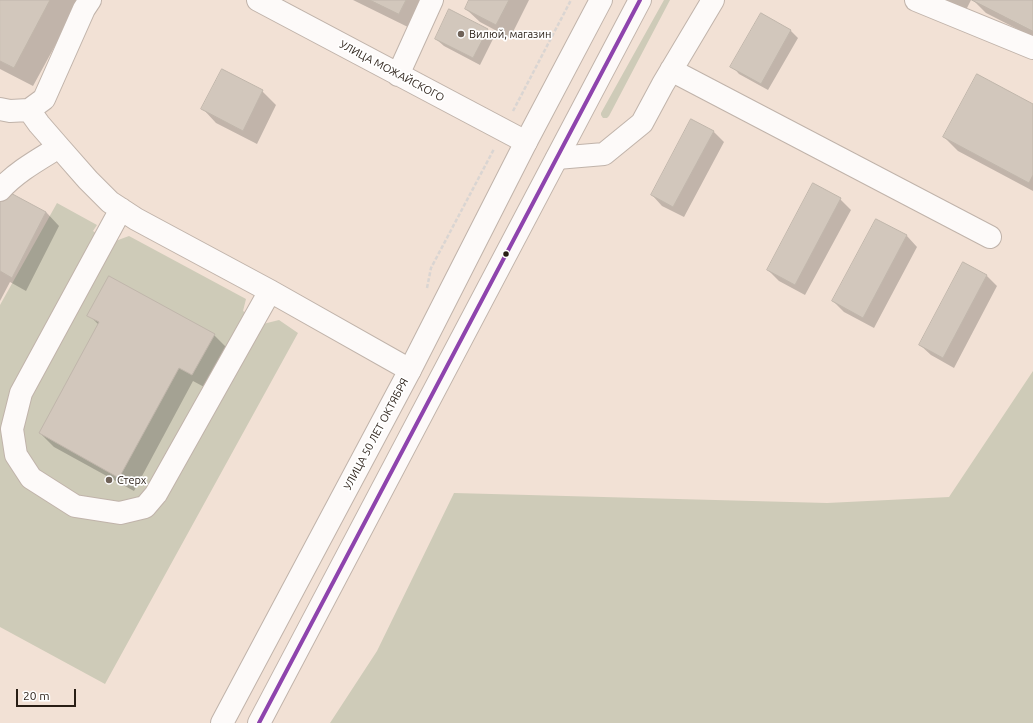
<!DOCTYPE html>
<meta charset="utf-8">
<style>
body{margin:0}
#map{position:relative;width:1033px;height:723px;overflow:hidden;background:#f2e1d5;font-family:Ubuntu,sans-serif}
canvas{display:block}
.scale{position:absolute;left:16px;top:689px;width:60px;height:18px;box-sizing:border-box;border:2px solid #291e15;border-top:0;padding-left:5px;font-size:12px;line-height:14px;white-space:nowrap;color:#291e15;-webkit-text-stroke:3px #fff;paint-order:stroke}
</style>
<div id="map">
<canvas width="1033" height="723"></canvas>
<div class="scale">20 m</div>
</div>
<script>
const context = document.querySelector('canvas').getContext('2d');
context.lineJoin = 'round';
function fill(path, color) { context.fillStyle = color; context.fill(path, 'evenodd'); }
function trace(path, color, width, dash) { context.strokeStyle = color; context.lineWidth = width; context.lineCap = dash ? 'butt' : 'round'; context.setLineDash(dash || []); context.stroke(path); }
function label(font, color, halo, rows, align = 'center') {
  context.font = font + ' Ubuntu,sans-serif'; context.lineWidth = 3.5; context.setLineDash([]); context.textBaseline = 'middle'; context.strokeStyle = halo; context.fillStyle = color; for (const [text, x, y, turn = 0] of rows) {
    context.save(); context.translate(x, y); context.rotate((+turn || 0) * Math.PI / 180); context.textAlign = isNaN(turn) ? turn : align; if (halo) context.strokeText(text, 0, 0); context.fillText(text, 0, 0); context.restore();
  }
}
fill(new Path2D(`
 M 664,0 L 670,0 L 609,116 L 607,118 L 603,118 L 601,115 L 601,113 Z
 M 57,203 L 97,225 L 93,231 L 110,243 L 129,236 L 246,299 L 243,311 L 263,324 L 279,320 L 298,333 L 105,684 L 0,627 L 0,305 Z
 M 1033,371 L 1033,723 L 330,723 L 377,651 L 454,493 L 827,503 L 949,497 Z`), '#cecbb8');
fill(new Path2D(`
 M 0,0 L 80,0 L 33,86 L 0,69 Z
 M 353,0 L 434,0 L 418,32 Z
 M 470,0 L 529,0 L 510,38 L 480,22 L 466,9 Z
 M 921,0 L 971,0 L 961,20 Z
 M 973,0 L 1033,0 L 1033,37 L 986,13 Z
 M 761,14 L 791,31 L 798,38 L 768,90 L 739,74 L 732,66 Z
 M 487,30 L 494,37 L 480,65 L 444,46 L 436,39 Z
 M 262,91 L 276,105 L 257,144 L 216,123 L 203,109 Z
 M 1033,105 L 1033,191 L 958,151 L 944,137 Z
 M 713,131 L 724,142 L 684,217 L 662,206 L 652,195 Z
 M 840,199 L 851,210 L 805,295 L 779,281 L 768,270 Z
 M 0,201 L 46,212 L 59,226 L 26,291 L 10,282 L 0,301 Z
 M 877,220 L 907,236 L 917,247 L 874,328 L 844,312 L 833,301 Z
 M 964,263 L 987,276 L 997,286 L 954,368 L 931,355 L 920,345 Z
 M 89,315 L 214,335 L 228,349 L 206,388 L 193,381 L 134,491 L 54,447 L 40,433 L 99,325 Z`), '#0003');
const building = new Path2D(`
 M 0,0 L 50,0 L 14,68 L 0,61 Z
 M 370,0 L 406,0 L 399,14 Z
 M 469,0 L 509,0 L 496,25 L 465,9 Z
 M 972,0 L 1033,0 L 1033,31 Z
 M 449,9 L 488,29 L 473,58 L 435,39 Z
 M 761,13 L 791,30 L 761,84 L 730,67 Z
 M 222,69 L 263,90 L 243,131 L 201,109 Z
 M 977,74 L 1033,104 L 1033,175 L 1029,183 L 943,137 Z
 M 691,119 L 714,131 L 673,207 L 651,195 Z
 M 813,183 L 841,198 L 795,285 L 767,270 Z
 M 5,190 L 46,212 L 12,278 L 0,271 L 0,199 Z
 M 876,219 L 907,235 L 863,318 L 832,301 Z
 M 963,262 L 987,275 L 943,358 L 919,345 Z
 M 109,276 L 215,334 L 192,375 L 179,368 L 119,478 L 39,433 L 99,322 L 87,316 Z`);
fill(building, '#d2c7bc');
trace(building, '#c0b6ab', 1);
const minor = new Path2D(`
 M 258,0 L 526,142
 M 916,0 L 1033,48
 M 671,70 L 990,237
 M 398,75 L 432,0
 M 0,109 L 10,111 L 29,110 L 44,99 L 84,9 L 90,0
 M 29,110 L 39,124 L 59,147 L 88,180 L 110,202 L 136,219 L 270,291 L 410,370
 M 557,158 L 604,154 L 642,123 L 663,84 L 713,0
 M 0,190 C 16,172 38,160 59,147
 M 121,209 L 21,393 L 12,429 L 16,455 L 31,478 L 75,506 L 120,513 L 145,507 L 156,494 L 270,291`);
const major = new Path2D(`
 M 222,723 L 410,370 L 526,142 L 601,0
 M 259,723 L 640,0`);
trace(minor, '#c0b3aa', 24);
trace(major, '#c0b3aa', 24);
trace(new Path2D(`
 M 513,111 L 571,0
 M 427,288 L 431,268 L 494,149`), '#dad5d2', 2.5, [4, 2]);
trace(minor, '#fdfaf9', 22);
trace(major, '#fdfaf9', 22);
trace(new Path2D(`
 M 259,723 L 640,0`), '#8e44ad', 4);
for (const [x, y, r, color] of [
 [461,34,4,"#6f6258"],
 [506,254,3.5,"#291e15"],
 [109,480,4,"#6f6258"]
]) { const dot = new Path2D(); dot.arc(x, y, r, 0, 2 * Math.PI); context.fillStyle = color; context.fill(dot); trace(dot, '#fff', 1.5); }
label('11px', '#291e15', '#fff', [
 ["Вилюй, магазин",469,34],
 ["Стерх",117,480]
], 'left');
label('11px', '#291e15', '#fff', [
 ["УЛИЦА МОЖАЙСКОГО",392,71,28],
 ["УЛИЦА 50 ЛЕТ ОКТЯБРЯ",376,434,-62]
]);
</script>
